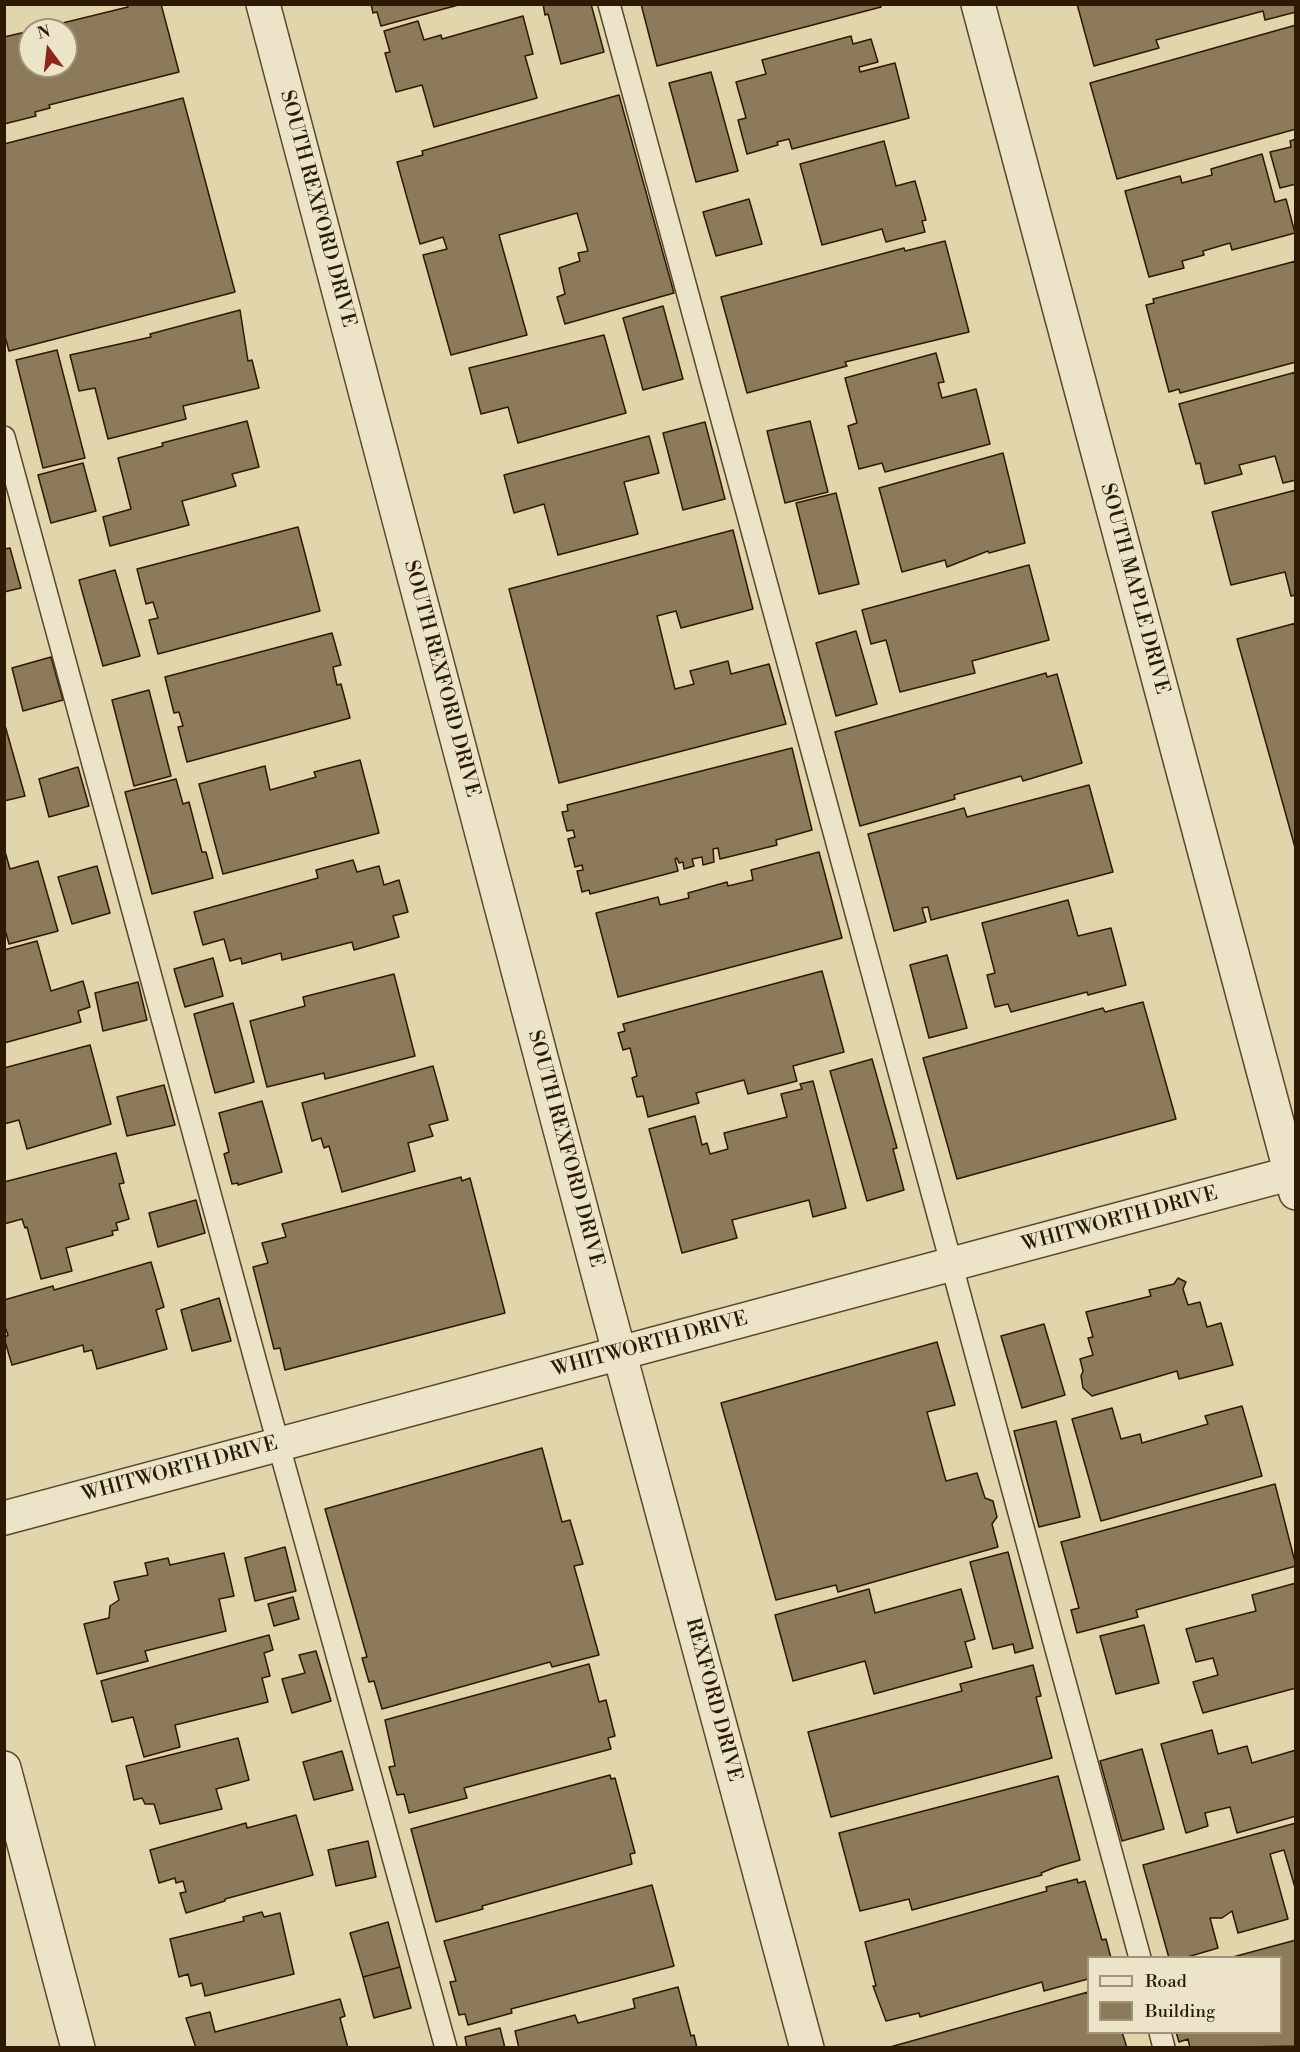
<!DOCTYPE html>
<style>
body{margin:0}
#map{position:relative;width:1300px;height:2052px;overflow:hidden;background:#e1d6ab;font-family:"Libre Bodoni",serif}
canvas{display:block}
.frame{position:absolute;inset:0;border:6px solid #2e1902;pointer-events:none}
.legend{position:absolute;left:1087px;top:1956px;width:195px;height:78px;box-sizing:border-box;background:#ece4c8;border:2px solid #a09379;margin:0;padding:8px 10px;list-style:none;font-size:18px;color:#2e1902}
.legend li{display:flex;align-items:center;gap:12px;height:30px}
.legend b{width:30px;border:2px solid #a09379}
.north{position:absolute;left:18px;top:18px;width:60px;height:60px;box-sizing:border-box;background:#ece4c8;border:2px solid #a09379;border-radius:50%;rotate:345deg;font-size:16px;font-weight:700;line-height:24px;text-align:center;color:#2e1902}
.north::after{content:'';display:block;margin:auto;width:21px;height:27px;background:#8f2418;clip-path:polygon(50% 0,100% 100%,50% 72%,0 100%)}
</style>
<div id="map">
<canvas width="1300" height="2052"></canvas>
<div class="frame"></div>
<ul class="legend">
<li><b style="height:8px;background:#ece4c8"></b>Road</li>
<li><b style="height:16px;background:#8b7b5a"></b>Building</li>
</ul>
<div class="north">N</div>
</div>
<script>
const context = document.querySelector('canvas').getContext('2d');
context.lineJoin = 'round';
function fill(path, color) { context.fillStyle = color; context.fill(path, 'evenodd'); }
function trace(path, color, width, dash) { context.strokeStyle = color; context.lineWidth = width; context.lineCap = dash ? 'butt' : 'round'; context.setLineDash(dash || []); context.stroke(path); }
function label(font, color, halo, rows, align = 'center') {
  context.font = font + ' "Libre Bodoni",serif'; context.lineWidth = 4.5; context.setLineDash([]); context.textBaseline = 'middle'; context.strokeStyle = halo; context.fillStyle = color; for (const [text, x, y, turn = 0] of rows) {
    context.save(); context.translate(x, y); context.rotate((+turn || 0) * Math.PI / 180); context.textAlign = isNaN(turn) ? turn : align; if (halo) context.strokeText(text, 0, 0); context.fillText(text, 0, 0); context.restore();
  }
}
const building = new Path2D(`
 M 127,4 L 161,4 L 179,72 L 49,105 L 50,108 L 35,112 L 36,116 L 4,124 L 4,37 L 30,31 L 30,66 L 66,66 L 66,30 L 34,30 L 128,7 Z
 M 371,4 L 462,4 L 381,26 L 377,12 L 373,13 Z
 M 543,4 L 591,4 L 604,52 L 561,64 L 548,14 L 545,15 Z
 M 641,4 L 880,4 L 881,7 L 657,66 Z
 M 1077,4 L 1296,4 L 1296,12 L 1265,20 L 1263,11 L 1156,40 L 1159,48 L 1094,66 Z
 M 523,16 L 533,54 L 525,56 L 537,98 L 434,127 L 422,85 L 396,92 L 385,53 L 390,52 L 384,31 L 418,21 L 424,40 L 441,35 L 442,39 Z
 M 1296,25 L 1296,129 L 1117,179 L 1090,83 Z
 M 851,36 L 853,44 L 871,39 L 878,62 L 859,67 L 860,72 L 895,63 L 909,118 L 792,149 L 789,139 L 777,142 L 778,145 L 747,154 L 738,120 L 746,118 L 736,82 L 766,74 L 762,60 Z
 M 711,72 L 738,171 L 696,182 L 669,83 Z
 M 619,95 L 674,293 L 565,324 L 557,297 L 565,294 L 559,268 L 580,261 L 578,253 L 588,251 L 577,213 L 499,235 L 527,335 L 451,355 L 423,255 L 447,249 L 443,237 L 420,244 L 397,162 L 423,155 L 422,151 Z
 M 183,98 L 235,292 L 9,351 L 4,333 L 4,144 Z
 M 1296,139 L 1296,184 L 1280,188 L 1270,152 L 1291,147 L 1290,141 Z
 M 884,141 L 896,186 L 915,181 L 926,220 L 922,221 L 925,232 L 886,242 L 882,229 L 822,245 L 800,164 Z
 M 1262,154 L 1275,202 L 1286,199 L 1295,233 L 1232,250 L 1230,243 L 1203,251 L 1204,255 L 1182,261 L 1184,268 L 1149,277 L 1125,191 L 1180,176 L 1182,183 L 1212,175 L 1211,169 Z
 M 749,199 L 762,244 L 716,256 L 703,212 Z
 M 945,241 L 969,332 L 845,362 L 847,366 L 747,393 L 721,297 L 904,248 L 905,251 Z
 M 1296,261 L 1296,362 L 1180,393 L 1179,389 L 1169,392 L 1146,305 L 1154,303 L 1153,299 Z
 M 663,306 L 683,379 L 643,390 L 623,318 Z
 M 240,310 L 248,361 L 252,360 L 259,388 L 183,406 L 186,419 L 108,439 L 95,388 L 79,391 L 70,355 L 151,337 L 150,334 Z
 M 604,335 L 626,413 L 518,443 L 508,407 L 481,414 L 469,368 Z
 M 57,350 L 85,458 L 43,468 L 16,360 Z
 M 936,353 L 944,382 L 938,383 L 942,398 L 976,389 L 990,444 L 885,472 L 882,463 L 859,469 L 848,426 L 857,423 L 845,378 Z
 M 1296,372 L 1296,480 L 1283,483 L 1275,456 L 1239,465 L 1242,474 L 1205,484 L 1200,463 L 1196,464 L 1179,404 Z
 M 247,421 L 259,467 L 232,474 L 236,486 L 182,501 L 189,525 L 110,546 L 103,517 L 131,509 L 118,458 L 163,446 L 162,443 Z
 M 810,421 L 828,492 L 785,503 L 767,431 Z
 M 705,422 L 725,499 L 683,510 L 663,433 Z
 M 649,436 L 659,473 L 624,482 L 638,534 L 558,555 L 544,504 L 514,513 L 504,475 Z
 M 1003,453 L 1025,543 L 989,553 L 988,551 L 947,567 L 945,560 L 902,572 L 879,488 Z
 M 83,463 L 96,511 L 51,523 L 38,475 Z
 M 1296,490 L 1296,595 L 1291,596 L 1285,572 L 1231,585 L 1212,512 Z
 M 836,493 L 859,584 L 819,594 L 796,503 Z
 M 298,527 L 320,611 L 158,654 L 149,620 L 158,618 L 153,602 L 146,604 L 137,569 Z
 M 733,530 L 753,609 L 681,628 L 676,611 L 657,616 L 675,689 L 694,684 L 690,671 L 728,661 L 731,674 L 769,664 L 786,724 L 559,783 L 509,589 Z
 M 10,548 L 21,588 L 4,592 L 4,549 Z
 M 1029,565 L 1049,640 L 972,661 L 975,673 L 900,692 L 886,640 L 871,644 L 862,610 Z
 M 115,570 L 140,656 L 103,666 L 79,580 Z
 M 1296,623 L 1296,851 L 1237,639 Z
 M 856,631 L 877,704 L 836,716 L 816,643 Z
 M 332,633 L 341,665 L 333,667 L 337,685 L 341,684 L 350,718 L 187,762 L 178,727 L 183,726 L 179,712 L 174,713 L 165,677 Z
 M 51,657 L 63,700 L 23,711 L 12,668 Z
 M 1046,673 L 1047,677 L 1057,674 L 1082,763 L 1023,781 L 1021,776 L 954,795 L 955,799 L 860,826 L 835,732 Z
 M 149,690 L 171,776 L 134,786 L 112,700 Z
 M 4,722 L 25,796 L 4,801 Z
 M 792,748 L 812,830 L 776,840 L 777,845 L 720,859 L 718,848 L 713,849 L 714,862 L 703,865 L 702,857 L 692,859 L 694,866 L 684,869 L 683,862 L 679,863 L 677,858 L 675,859 L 678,871 L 590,894 L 589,890 L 582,892 L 577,871 L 583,870 L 582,865 L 575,867 L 568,839 L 575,837 L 573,830 L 567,831 L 562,812 L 568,811 L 567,805 Z
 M 360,760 L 379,833 L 223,874 L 199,784 L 265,766 L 270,790 L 316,777 L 314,772 Z
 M 78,767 L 89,806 L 49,817 L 39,779 Z
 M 176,779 L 183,804 L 189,802 L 202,852 L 206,852 L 213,878 L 152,894 L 125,792 Z
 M 1089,785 L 1113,872 L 931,920 L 928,907 L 922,908 L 926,922 L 894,931 L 868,834 L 964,808 L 967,817 Z
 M 4,848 L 10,869 L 38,861 L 58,931 L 9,944 L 4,926 Z
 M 819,852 L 842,938 L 618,997 L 596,913 L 658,897 L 660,905 L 689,898 L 688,893 L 727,882 L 728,886 L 753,880 L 751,870 Z
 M 353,860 L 357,872 L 379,866 L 384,885 L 399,880 L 408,912 L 393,916 L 399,937 L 354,950 L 352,942 L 282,960 L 281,953 L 242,964 L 241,958 L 230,961 L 224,939 L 203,945 L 194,912 L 318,878 L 316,870 Z
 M 97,866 L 110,913 L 72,924 L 58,877 Z
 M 1068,900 L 1078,936 L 1111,928 L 1126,985 L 1088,995 L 1087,992 L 1011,1012 L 1008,1004 L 995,1007 L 987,975 L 995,973 L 982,923 Z
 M 37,941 L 51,991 L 83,981 L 90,1007 L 78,1011 L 81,1022 L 4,1043 L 4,950 Z
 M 947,955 L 967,1028 L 929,1038 L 910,965 Z
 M 213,958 L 223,996 L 185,1007 L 174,969 Z
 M 822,971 L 844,1052 L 793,1066 L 797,1081 L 748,1094 L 744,1080 L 696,1093 L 699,1103 L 648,1117 L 643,1096 L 637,1097 L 632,1078 L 637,1076 L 630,1048 L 623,1050 L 618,1033 L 625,1031 L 623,1024 Z
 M 394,974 L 415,1056 L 325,1079 L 324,1073 L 267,1087 L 250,1021 L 305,1006 L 303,997 Z
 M 138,982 L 147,1020 L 103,1031 L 95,993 Z
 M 1143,1002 L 1176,1119 L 957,1179 L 923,1058 L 1103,1008 L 1105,1012 Z
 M 233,1003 L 254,1082 L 215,1093 L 194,1014 Z
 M 90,1045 L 111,1124 L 27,1149 L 19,1120 L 4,1124 L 4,1068 Z
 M 872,1059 L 897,1148 L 893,1149 L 904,1190 L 867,1201 L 830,1071 Z
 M 433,1066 L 448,1120 L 429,1125 L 433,1136 L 408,1143 L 415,1171 L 342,1192 L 329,1146 L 324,1148 L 321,1138 L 312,1141 L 302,1103 Z
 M 813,1081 L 846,1208 L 813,1217 L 809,1200 L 732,1220 L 737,1238 L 682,1253 L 649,1129 L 695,1116 L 702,1145 L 707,1143 L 710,1154 L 728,1149 L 724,1133 L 787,1117 L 781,1094 L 802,1089 L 800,1084 Z
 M 164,1085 L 175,1125 L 127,1136 L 117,1097 Z
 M 262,1101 L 282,1172 L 238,1185 L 238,1183 L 232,1184 L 224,1154 L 229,1152 L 219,1113 Z
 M 116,1153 L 124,1183 L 119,1184 L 129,1219 L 116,1223 L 118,1230 L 112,1231 L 113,1235 L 66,1248 L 72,1271 L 41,1279 L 27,1227 L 25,1228 L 22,1219 L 4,1224 L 4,1182 Z
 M 461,1177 L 462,1181 L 470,1178 L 505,1313 L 285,1370 L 280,1348 L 274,1349 L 253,1267 L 268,1263 L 262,1243 L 286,1237 L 282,1224 Z
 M 196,1200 L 205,1233 L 158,1247 L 149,1213 Z
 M 151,1262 L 164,1307 L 156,1310 L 167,1349 L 97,1369 L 92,1350 L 84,1352 L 83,1345 L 12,1365 L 4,1338 L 8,1335 L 4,1324 L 4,1300 L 53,1286 L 54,1290 Z
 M 1178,1278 L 1186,1282 L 1183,1289 L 1188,1305 L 1200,1302 L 1207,1327 L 1221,1323 L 1233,1365 L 1179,1379 L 1177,1371 L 1092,1396 L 1083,1388 L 1081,1376 L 1083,1371 L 1080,1359 L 1093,1355 L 1088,1338 L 1093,1337 L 1086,1312 L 1151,1296 L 1149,1290 L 1174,1284 Z
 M 219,1298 L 231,1341 L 192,1351 L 181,1310 Z
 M 1044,1324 L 1065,1395 L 1022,1408 L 1001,1336 Z
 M 937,1342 L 955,1405 L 927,1412 L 946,1481 L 977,1473 L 985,1498 L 993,1501 L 997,1517 L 992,1524 L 998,1547 L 838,1592 L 836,1585 L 776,1600 L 721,1403 Z
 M 1242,1406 L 1262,1476 L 1101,1521 L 1072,1419 L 1112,1408 L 1121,1439 L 1140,1434 L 1142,1443 L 1208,1424 L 1205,1416 Z
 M 1056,1421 L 1080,1517 L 1039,1527 L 1014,1431 Z
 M 542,1448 L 562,1522 L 570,1520 L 583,1564 L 574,1566 L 599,1655 L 552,1667 L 550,1662 L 382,1709 L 374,1681 L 369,1682 L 362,1658 L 367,1657 L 325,1509 Z
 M 1275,1484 L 1296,1566 L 1136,1610 L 1138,1617 L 1077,1633 L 1071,1610 L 1079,1608 L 1061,1542 Z
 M 285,1547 L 296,1591 L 255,1601 L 245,1558 Z
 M 1008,1552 L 1033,1648 L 1015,1653 L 1013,1644 L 993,1649 L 970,1562 Z
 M 224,1553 L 234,1596 L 219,1599 L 226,1631 L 145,1651 L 148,1661 L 97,1674 L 84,1624 L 109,1618 L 110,1606 L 119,1600 L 114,1582 L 148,1575 L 145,1563 L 168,1558 L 170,1565 Z
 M 1296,1583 L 1296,1688 L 1203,1713 L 1193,1682 L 1218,1675 L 1213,1658 L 1196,1662 L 1186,1629 L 1256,1611 L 1252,1595 Z
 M 869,1589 L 875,1613 L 961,1589 L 975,1639 L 965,1642 L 972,1667 L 874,1694 L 865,1661 L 793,1681 L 775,1615 Z
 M 293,1597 L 299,1619 L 274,1626 L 268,1604 Z
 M 1144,1625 L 1159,1683 L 1116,1694 L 1100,1636 Z
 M 269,1635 L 273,1650 L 264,1653 L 270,1676 L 262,1678 L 268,1702 L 175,1725 L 180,1747 L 144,1757 L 133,1717 L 112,1722 L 101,1681 Z
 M 316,1651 L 331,1701 L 292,1713 L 282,1679 L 305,1673 L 299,1655 Z
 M 589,1664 L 599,1702 L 606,1700 L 615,1736 L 608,1738 L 611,1749 L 464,1788 L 467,1798 L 409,1813 L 404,1794 L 397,1795 L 389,1767 L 395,1766 L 385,1720 Z
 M 1033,1665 L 1041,1696 L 1036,1697 L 1052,1758 L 831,1817 L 808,1732 L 962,1691 L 960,1684 Z
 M 1212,1730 L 1218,1754 L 1247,1746 L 1252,1763 L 1296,1750 L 1296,1816 L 1237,1833 L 1230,1807 L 1205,1813 L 1208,1826 L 1186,1833 L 1161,1744 Z
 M 238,1738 L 249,1780 L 216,1789 L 222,1809 L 160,1824 L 154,1804 L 145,1804 L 142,1798 L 134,1800 L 126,1766 Z
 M 1142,1749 L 1164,1829 L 1122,1841 L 1100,1761 Z
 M 342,1751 L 353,1790 L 314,1800 L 303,1762 Z
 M 610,1775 L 611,1779 L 615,1778 L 635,1853 L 630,1854 L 632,1864 L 482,1906 L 483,1909 L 436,1922 L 411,1829 Z
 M 1058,1776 L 1080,1860 L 1056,1867 L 1041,1873 L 1042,1875 L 912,1910 L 909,1899 L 860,1911 L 839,1833 Z
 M 296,1815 L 313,1875 L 225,1899 L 225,1901 L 186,1913 L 180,1893 L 186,1892 L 183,1881 L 176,1883 L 175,1878 L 159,1883 L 150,1850 L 246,1823 L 247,1828 Z
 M 1296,1823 L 1296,1891 L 1284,1850 L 1270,1854 L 1288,1919 L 1238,1933 L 1232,1911 L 1222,1918 L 1210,1918 L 1218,1948 L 1184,1958 L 1169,1958 L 1143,1865 Z
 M 368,1841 L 376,1877 L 336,1886 L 328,1850 Z
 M 1077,1879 L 1078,1883 L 1085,1881 L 1102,1940 L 1106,1939 L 1111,1958 L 1088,1958 L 1088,1979 L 1044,1991 L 1042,1982 L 920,2017 L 919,2013 L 886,2021 L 873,1986 L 876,1986 L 865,1942 L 1047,1891 L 1046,1887 Z
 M 652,1885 L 674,1966 L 511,2009 L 512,2013 L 468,2025 L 465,2014 L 459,2015 L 450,1982 L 456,1981 L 444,1941 Z
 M 262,1912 L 264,1917 L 280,1913 L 294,1974 L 205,1996 L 202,1983 L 191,1986 L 188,1974 L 179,1977 L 170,1939 L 244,1921 L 243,1917 Z
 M 388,1922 L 400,1967 L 363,1977 L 350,1933 Z
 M 1296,1940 L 1296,2046 L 1190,2048 L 1188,2039 L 1179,2042 L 1176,2032 L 1280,2032 L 1280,1958 L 1229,1958 Z
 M 400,1967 L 411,2008 L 374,2018 L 363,1977 Z
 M 678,1987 L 691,2036 L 694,2035 L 697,2048 L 519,2048 L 515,2031 L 575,2015 L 578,2023 L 635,2008 L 633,1999 Z
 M 1088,1992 L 1088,2032 L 1122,2032 L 1127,2048 L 890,2047 Z
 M 340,1999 L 345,2016 L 340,2018 L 348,2048 L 196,2048 L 186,2018 L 210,2012 L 215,2032 Z
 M 500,2028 L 505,2048 L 467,2048 L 465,2037 Z`);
fill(building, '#8b7b5a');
trace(building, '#2e1902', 1.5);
const service = new Path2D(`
 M 609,4 L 1140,1958
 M 4,437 L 262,1385 L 446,2048
 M 1160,2032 L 1164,2048`);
const minor = new Path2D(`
 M 263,4 L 604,1296 L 807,2048
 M 978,4 L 1296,1193
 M 4,1768 L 78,2048`);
const tertiary = new Path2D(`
 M 4,1518 L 1296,1172`);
trace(service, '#5b482c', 24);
trace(minor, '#5b482c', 36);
trace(tertiary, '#5b482c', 36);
trace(service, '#ece4c8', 21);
trace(minor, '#ece4c8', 33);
trace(tertiary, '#ece4c8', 33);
label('20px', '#2e1902', '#ece4c8', [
 ["SOUTH REXFORD DRIVE",317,209,75],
 ["SOUTH MAPLE DRIVE",1134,589,75],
 ["SOUTH REXFORD DRIVE",441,679,75],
 ["SOUTH REXFORD DRIVE",565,1149,75],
 ["WHITWORTH DRIVE",1120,1220,-15],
 ["WHITWORTH DRIVE",650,1345,-15],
 ["WHITWORTH DRIVE",180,1470,-15],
 ["REXFORD DRIVE",713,1700,75]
]);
</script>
